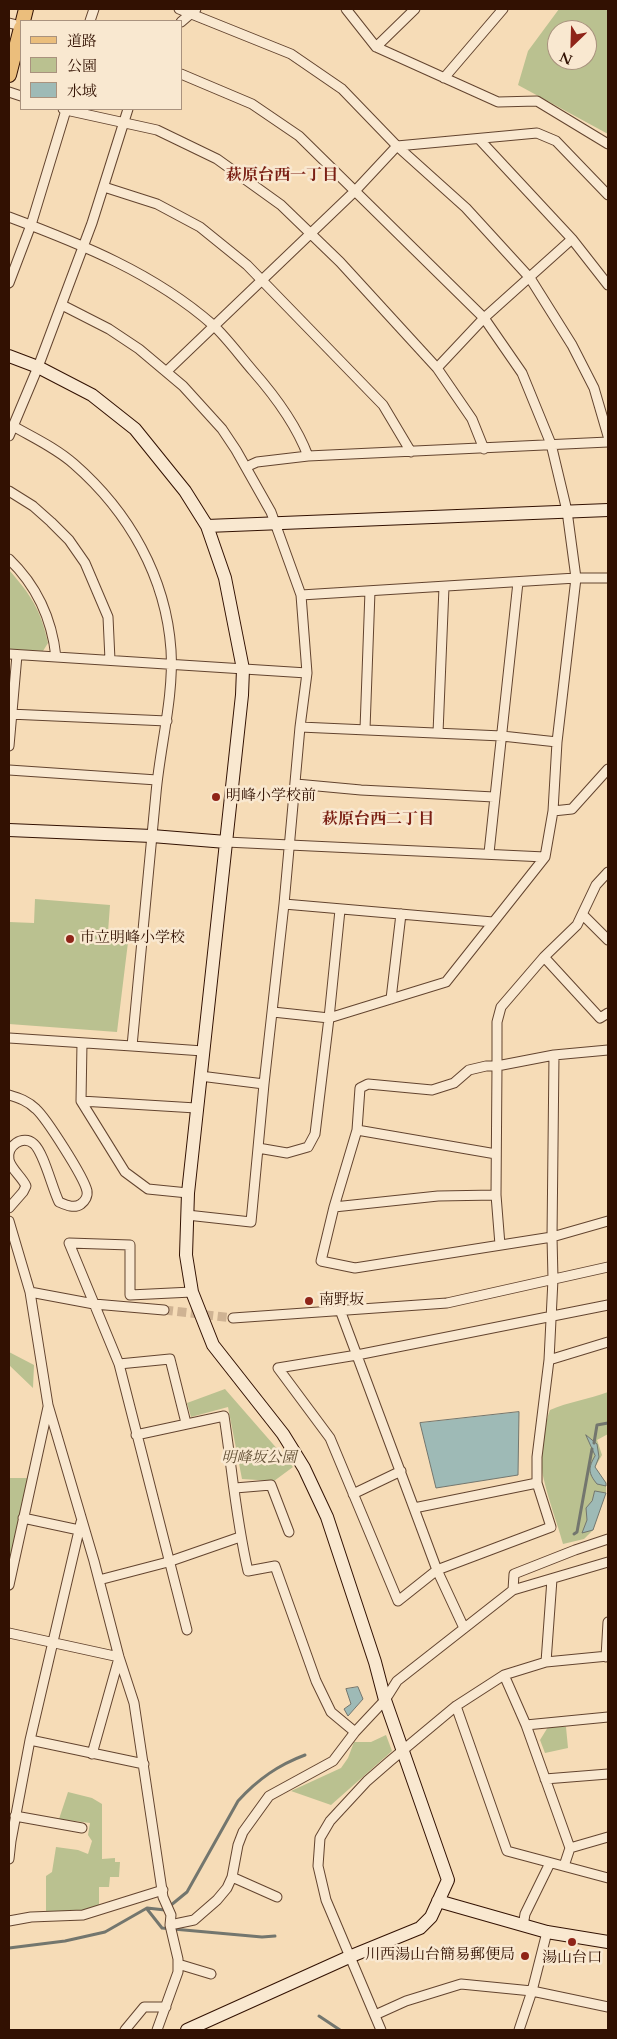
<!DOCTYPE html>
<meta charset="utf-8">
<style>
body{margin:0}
#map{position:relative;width:617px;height:2039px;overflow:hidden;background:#f6dcb7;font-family:Cardo,"Noto Serif JP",serif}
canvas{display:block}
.frame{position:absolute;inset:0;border:10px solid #321102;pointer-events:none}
.legend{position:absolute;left:20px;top:20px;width:162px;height:90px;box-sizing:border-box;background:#f9e8d0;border:1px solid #a9927e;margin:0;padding:6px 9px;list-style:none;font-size:15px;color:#321102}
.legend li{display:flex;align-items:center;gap:10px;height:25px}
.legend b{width:25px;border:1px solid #a9927e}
.north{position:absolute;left:547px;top:20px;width:50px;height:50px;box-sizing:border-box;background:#f9e8d0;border:1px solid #a9927e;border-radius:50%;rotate:204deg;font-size:14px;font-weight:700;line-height:20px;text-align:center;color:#321102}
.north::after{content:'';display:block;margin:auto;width:18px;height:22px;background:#8f2418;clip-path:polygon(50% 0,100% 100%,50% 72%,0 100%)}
</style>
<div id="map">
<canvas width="617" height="2039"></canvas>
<div class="frame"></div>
<ul class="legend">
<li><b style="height:6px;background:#ebbe7c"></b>道路</li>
<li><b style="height:14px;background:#bac190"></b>公園</li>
<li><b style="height:14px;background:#9ebab6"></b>水域</li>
</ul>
<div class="north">N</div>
</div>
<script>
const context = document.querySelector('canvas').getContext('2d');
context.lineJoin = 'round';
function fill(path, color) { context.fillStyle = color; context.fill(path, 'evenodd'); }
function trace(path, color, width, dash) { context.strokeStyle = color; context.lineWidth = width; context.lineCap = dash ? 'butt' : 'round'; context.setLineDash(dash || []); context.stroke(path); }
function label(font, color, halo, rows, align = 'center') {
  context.font = font + ' Cardo,"Noto Serif JP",serif'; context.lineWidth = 5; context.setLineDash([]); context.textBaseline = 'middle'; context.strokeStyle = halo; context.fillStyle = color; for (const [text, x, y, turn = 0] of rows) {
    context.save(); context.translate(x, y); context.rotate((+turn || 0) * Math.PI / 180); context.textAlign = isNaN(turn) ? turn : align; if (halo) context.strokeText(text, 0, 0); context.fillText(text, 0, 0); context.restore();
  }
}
fill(new Path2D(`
 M 559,9 L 608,9 L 608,134 L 518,85 L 528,51 ZM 557,30 L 587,30 L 587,60 L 557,60 Z
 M 9,570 C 31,595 41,610 48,643 L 43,651 L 9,649 Z
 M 35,899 L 110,905 L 108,932 L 129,934 L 117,1032 L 9,1024 L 9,922 L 34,923 Z
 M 9,1352 L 34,1365 L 33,1388 L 9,1365 Z
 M 225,1389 L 293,1467 L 274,1481 L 242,1479 L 228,1407 L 191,1417 L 187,1403 Z
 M 608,1392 L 608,1434 L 597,1440 L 602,1455 L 595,1467 L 606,1483 L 606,1493 L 593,1530 L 584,1539 L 563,1544 C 557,1522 548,1499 543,1476 C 540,1462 544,1424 550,1410 C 568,1402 589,1399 608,1392 Z
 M 9,1478 L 28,1478 L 9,1565 Z
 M 548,1727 L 566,1727 L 568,1748 L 545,1753 L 540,1740 Z
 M 386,1735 L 392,1751 L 331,1805 L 291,1791 L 341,1768 L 348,1758 L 354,1742 L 371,1742 Z
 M 68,1792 L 92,1798 L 102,1804 L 102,1859 L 115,1858 L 115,1862 L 120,1862 L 119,1877 L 110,1877 L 109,1887 L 99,1887 L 99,1906 L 79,1913 L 46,1915 L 46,1876 L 52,1872 L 56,1847 L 78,1850 L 88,1854 L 92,1841 L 88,1835 L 90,1823 L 59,1819 Z`), '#bac190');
const water = new Path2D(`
 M 519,1412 L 518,1475 L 436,1488 L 420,1423 Z
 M 586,1435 L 597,1444 L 599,1457 L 595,1467 L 606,1483 L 606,1486 L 597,1484 C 588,1473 588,1468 595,1456 Z
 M 595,1491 L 606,1493 L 593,1530 L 582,1533 L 587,1520 L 586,1508 L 592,1501 Z
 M 358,1687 L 363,1699 L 348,1716 L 344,1709 L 351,1704 L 346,1689 Z`);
fill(water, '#9ebab6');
trace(water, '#73766e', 1);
trace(new Path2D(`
 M 594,1443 L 597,1425 L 608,1423
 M 574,1534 L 577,1532 L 592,1449
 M 147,1909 L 162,1928 L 262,1937 L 275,1936
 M 9,1948 L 65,1941 L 105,1932 L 147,1908 L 165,1910 L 187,1892 L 238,1801 C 258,1779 278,1765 305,1755
 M 319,2016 L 340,2030`), '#73766e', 3);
trace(new Path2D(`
 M 164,1310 L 233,1318`), '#cfb393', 9, [9, 4.5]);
const street = new Path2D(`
 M 179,9 L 291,54 L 342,89 L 397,146 L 537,133 L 556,141 L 608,195
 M 346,9 L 376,47 L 498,102 L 537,101 L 608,144
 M 90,21 L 94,9
 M 181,22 L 196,9
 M 9,23 L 21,26
 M 376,47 L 415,9
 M 181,74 L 252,104 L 299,136 L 484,318 L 522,373 L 551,444 L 567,511 L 576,578 L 557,742 L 553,811 L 545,857 L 446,982 L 329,1018 L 315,1134 L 308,1147 L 287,1153 L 258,1148 L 251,1222 L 187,1215
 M 444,78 L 503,9
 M 9,92 L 21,96
 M 66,110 L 157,130 L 217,159 L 281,205 L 340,262 L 437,368 L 472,419 L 484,449
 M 479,139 L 572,239 L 608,285
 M 104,187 L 157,204 L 200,227 L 247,265 L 383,405 L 411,452
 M 9,217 C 81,244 154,273 213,325 C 227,338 240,356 253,371 C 275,396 296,424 308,456
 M 9,283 L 31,225 L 66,110 L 63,109
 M 62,305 L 109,329 L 139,349 L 183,386 L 222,429 L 236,450 L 271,512 L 301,595 L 307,673 L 300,727 L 284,904 L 264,1084 L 258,1148
 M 437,368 L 484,318 L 572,239
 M 167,371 L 355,191 L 397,146 L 466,208 L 530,278 L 572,345 L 594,388 L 608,436
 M 9,436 L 38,367 L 92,223 L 128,109
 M 246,467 L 257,462 L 308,456 L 608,442
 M 9,491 L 33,506 L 51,522 L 69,540 L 85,563 L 108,617 L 110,660
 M 9,559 C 37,586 52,620 56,657
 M 301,595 L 576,578 L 608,578
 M 9,654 L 307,673
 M 9,714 L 167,721
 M 300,727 L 502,736 L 557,742
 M 365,729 L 370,591
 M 438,733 L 444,587
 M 9,746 L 17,655
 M 9,770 L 157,780
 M 296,784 L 361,790 L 494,797
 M 553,811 L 572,809 L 608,769
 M 226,842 L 545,857
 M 489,853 L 518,582
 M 284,904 L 493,922
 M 583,915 L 608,940
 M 544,957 L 600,1018 L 608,1013
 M 391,999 L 401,914
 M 273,1012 L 329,1018 L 340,910
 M 9,1038 L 132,1046 C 140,961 148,877 156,793 C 160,747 174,696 171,650 C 166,577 129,512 74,464 C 56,448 34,438 13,426
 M 82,1043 L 81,1101 L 125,1172 L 148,1189 L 188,1193
 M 132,1046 L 203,1051
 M 608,1050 L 554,1055 L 497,1066 L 486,1066 L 469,1070 L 454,1083 L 432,1090 L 368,1084 L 360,1088 L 357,1130 L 334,1207 L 321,1261 L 355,1268 L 552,1237 L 608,1221
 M 200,1076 L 264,1084
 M 9,1095 C 19,1098 28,1101 36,1109 C 46,1118 84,1177 87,1191 C 88,1196 85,1201 81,1204 C 74,1209 66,1205 59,1202 C 52,1188 44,1153 34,1144 C 23,1134 6,1146 9,1160 C 11,1169 22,1177 26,1186 L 23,1192 L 9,1208
 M 81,1101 L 196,1108
 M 357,1130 L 496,1154
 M 334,1207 L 438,1196 L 496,1195
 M 9,1221 L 30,1292 L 48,1405 L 94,1561 L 119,1657 L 134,1703 L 163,1897 L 171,1915 L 170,1925 L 178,1959 L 178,1972 L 157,2030
 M 500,1245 L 496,1195 L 497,1066 L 497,1022 L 501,1007 L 544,957 L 577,925 L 596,885 L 608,872
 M 30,1292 L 94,1304 L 164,1310
 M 340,1310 L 437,1570 L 551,1527 L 537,1483 L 537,1457 L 549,1360 L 553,1279 L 552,1237 L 554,1055
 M 233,1318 L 447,1303 L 608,1267
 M 549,1360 L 608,1342
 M 119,1364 L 170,1359 L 186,1423
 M 136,1435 L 224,1416 C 232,1468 236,1520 248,1571 L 275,1566 L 316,1681 L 331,1712 L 355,1732
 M 235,1488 L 271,1485 L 289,1532
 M 353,1494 L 401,1471
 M 414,1508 L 537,1483
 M 23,1518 L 79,1530
 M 99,1580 L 168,1562 L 240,1537
 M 9,1585 L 48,1407
 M 513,1590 L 514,1574 L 575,1550 L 608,1539
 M 464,1628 L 437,1570 L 398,1601 L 330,1438 L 278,1368 L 357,1355 L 608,1305
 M 187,1630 L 119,1364 L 69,1243 L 130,1245 L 130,1295 L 192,1292
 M 9,1633 L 119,1657
 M 606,1657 L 608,1622
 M 546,1662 L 552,1579
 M 504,1675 L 526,1725 L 570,1848
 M 456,1706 L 507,1851 L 608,1878
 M 526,1725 L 608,1717
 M 30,1740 L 144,1764
 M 92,1754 L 119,1658
 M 545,1779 L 608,1774
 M 15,1816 L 82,1828
 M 9,1859 L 11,1841 L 30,1740 L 81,1522
 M 564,1866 L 570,1848 L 608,1837
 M 232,1877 L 277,1897
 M 9,1921 L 31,1917 L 83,1915 L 163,1890
 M 170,1925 L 194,1920 L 217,1900 L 227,1888 L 232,1877 L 238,1845 L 243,1832 L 269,1796 L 333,1761 L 355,1732 L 385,1700 L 397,1681 L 513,1590 L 608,1562
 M 523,1926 L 525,1914 L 550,1863
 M 178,1964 L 211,1974
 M 375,2015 L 406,2001 L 461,1984 L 532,1991 L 608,2007
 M 125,2030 L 144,2007 L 166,2007
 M 381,2030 L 326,1900 L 318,1866 L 320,1838 L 330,1821 L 367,1781 L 390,1761 L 456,1706 L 504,1675 L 546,1662 L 608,1656
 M 519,2030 L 532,1991 L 547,1932`);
const secondary = new Path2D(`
 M 9,356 L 38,367 L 92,395 L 135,429 L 185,491 L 207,526 L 225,578 L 243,669 L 242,695 L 188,1193 L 186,1255 L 192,1292 L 213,1345 L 283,1434 L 304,1468 L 327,1517 L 375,1662 L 385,1700 L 448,1880 L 431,1917 L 420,1928 L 349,1957 L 187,2030
 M 207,526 L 608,510
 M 9,830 L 152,836 L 226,842
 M 438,1901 L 547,1932 L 608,1942`);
const primary = new Path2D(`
 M 23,21 L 26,9
 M 9,75 L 21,28`);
trace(street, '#63442f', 11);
trace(secondary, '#321102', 14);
trace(primary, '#321102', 16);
trace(street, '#f9e8d0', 9);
trace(secondary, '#f9e8d0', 12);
trace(primary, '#ebbe7c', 14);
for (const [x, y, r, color] of [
 [216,797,5,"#8f2418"],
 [70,939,5,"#8f2418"],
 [309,1301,5,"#8f2418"],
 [572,1942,5,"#8f2418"],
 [525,1956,5,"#8f2418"]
]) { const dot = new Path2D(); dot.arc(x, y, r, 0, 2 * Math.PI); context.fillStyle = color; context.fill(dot); trace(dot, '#f9e8d0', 2); }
label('15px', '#321102', '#f9e8d0', [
 ["明峰小学校前",226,797],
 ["市立明峰小学校",80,939],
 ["南野坂",319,1301],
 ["川西湯山台簡易郵便局",515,1956,"right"],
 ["湯山台口",572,1959,"center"]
], 'left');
label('italic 15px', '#624f34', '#f9e8d0', [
 ["明峰坂公園",259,1459]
]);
label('bold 16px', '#7a1f14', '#f9e8d0', [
 ["萩原台西一丁目",282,176],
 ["萩原台西二丁目",378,820]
]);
</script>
